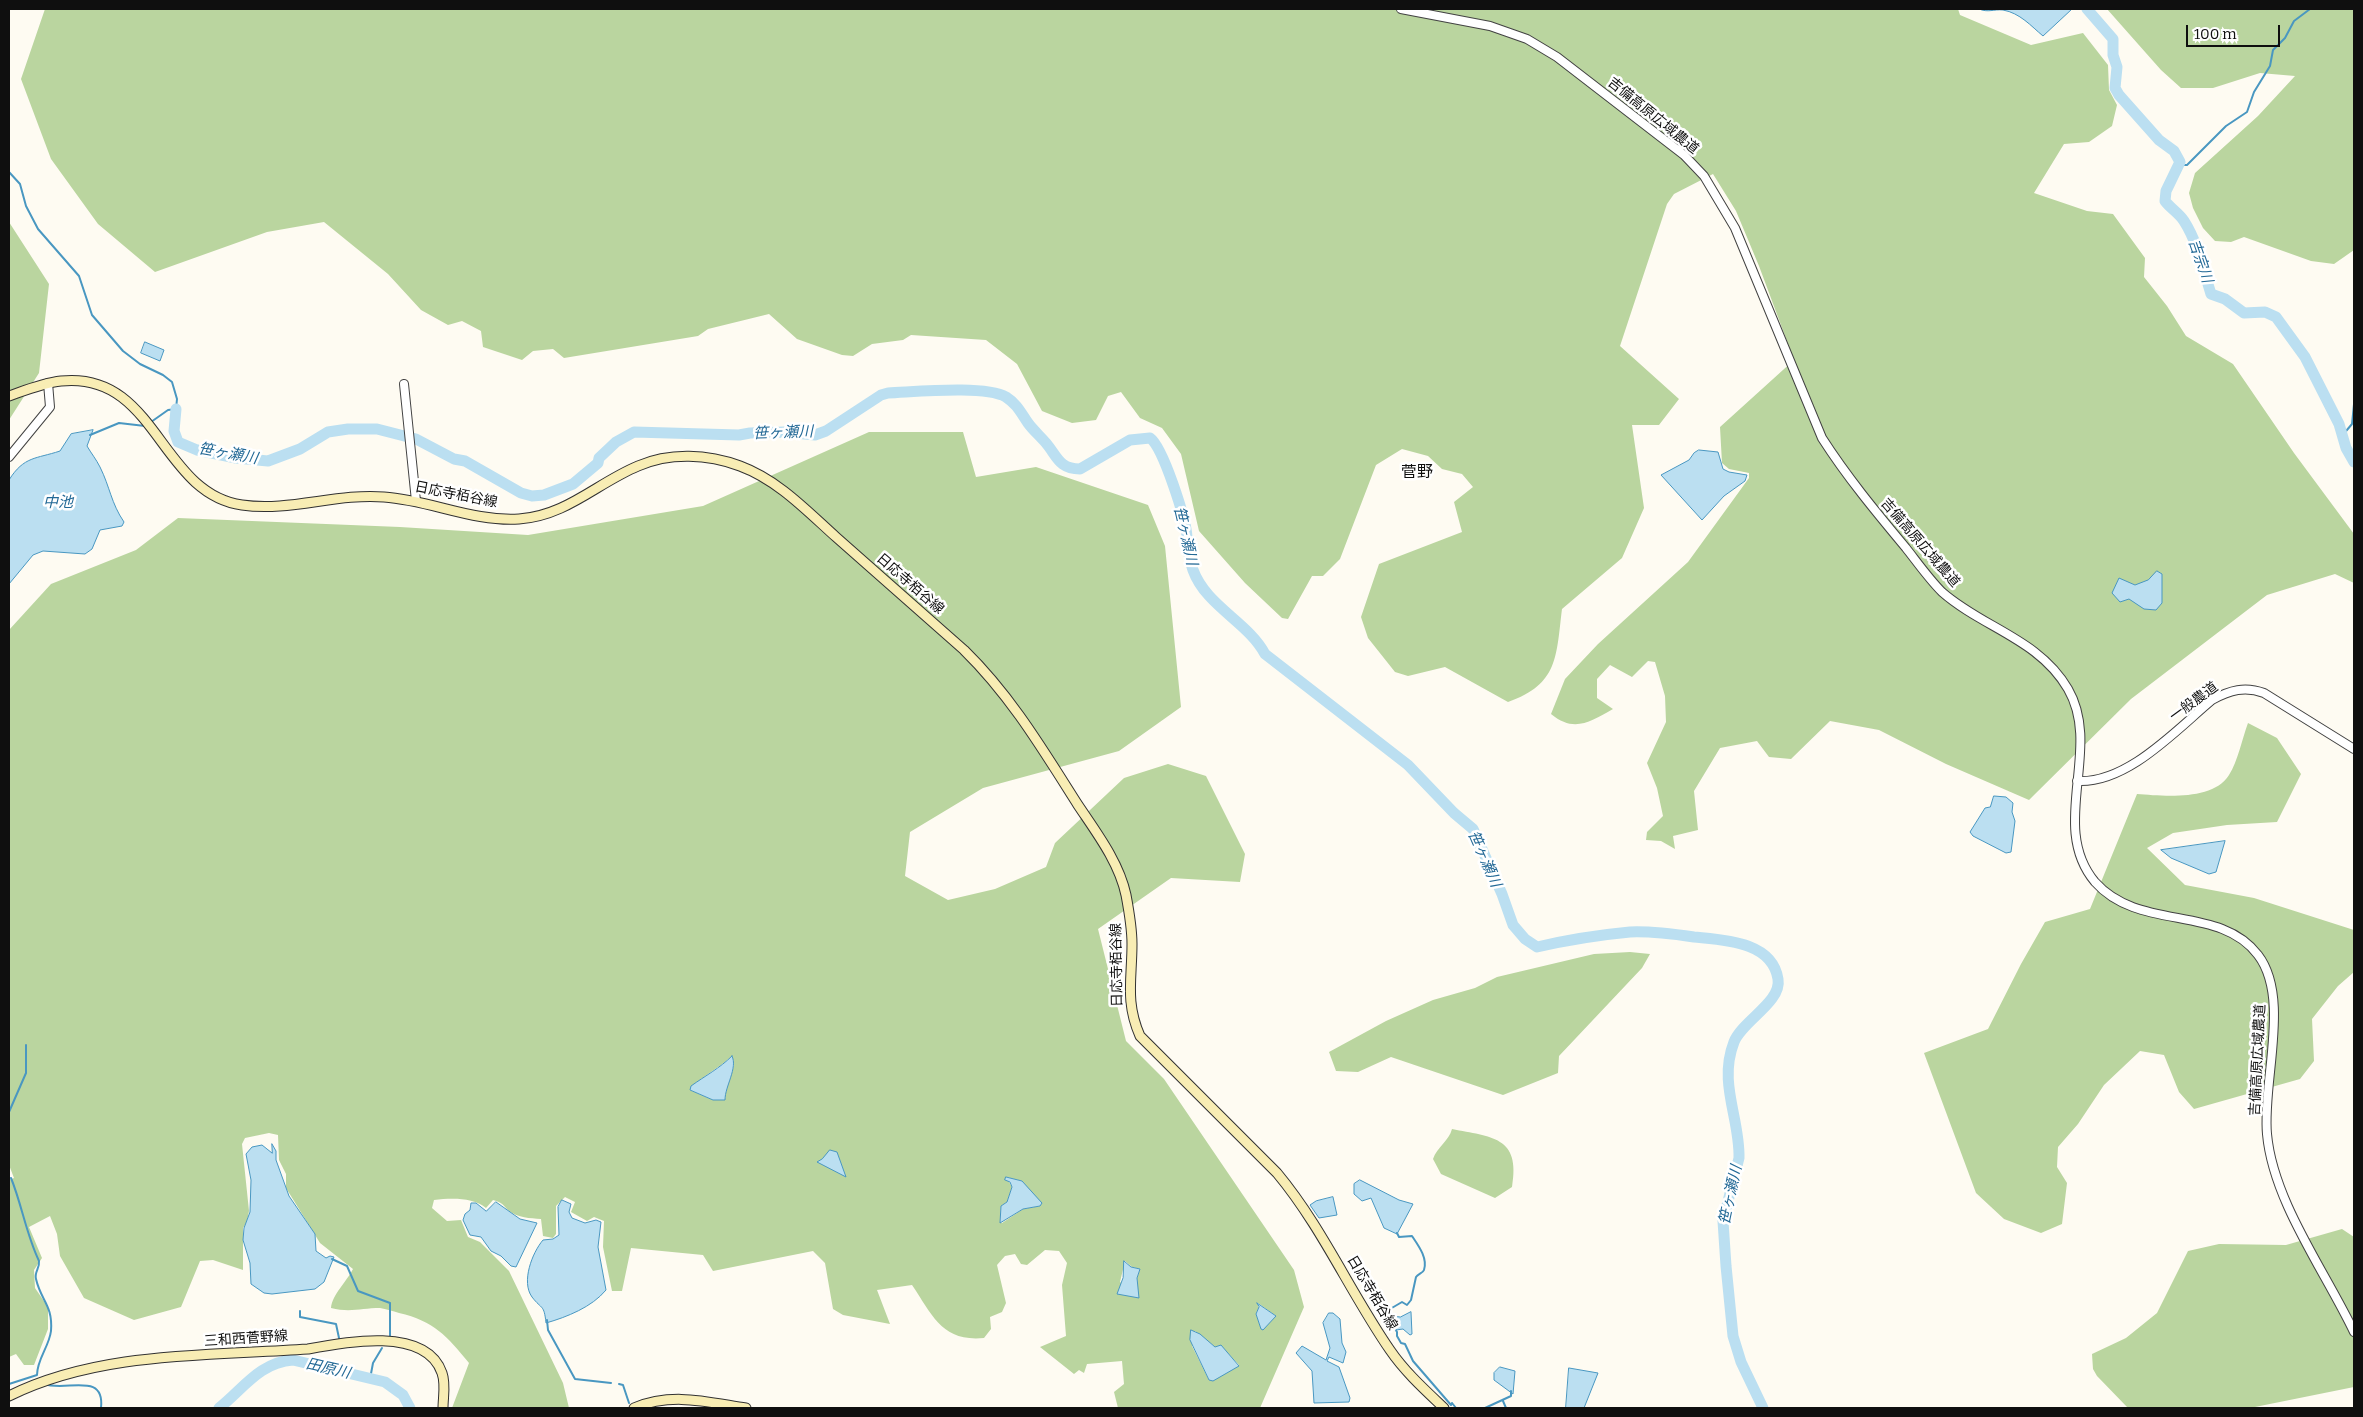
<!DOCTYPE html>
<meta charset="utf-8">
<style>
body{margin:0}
#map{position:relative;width:2363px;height:1417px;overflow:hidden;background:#fefbf2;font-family:Bitter,serif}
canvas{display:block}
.frame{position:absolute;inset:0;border:10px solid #0f0f0f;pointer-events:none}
.scale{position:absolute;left:2186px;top:25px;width:94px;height:22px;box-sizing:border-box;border:2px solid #0f0f0f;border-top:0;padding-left:6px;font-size:15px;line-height:18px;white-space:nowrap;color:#0f0f0f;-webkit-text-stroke:4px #fff;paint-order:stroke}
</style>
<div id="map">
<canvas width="2363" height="1417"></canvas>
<div class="frame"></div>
<div class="scale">100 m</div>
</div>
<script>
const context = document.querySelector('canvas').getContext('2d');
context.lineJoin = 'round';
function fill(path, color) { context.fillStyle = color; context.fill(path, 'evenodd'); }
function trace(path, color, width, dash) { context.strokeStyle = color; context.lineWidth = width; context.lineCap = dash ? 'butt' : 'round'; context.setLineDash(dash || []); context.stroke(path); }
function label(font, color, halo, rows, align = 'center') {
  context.font = font + ' Bitter,"Noto Sans JP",serif'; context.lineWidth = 5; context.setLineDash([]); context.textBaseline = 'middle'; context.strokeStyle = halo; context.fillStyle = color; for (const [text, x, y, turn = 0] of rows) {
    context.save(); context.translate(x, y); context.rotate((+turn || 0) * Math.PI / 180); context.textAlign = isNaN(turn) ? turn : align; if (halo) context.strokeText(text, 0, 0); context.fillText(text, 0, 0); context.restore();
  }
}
fill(new Path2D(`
 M 45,9 L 1958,9 L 1960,15 L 2031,45 L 2083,33 L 2108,65 L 2109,90 L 2117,105 L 2112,126 L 2089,142 L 2064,144 L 2034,193 L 2087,211 L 2113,214 L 2145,258 L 2144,277 L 2167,306 L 2186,336 L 2233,364 L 2294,453 L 2354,534 L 2354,583 L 2335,574 L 2267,595 L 2131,699 L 2029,800 L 1946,764 L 1879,730 L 1830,721 L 1791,759 L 1769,757 L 1757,741 L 1720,748 L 1694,791 L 1698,830 L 1673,836 L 1675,849 L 1661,841 L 1646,840 L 1647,832 L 1663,816 L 1657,788 L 1647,763 L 1666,722 L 1665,696 L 1655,662 L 1648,661 L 1632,677 L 1610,665 L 1597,679 L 1597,698 L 1613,709 C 1590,722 1574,733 1551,714 L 1565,679 L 1598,644 L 1688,562 L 1749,478 L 1749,473 L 1729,469 L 1722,463 L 1720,427 L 1794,360 L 1759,266 L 1736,211 L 1713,174 L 1674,194 L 1667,204 L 1620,346 L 1679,399 L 1659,425 L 1632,425 L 1644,508 L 1622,558 L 1562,609 C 1556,656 1559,684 1508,702 L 1445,667 L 1408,676 L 1395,672 L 1368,638 L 1361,617 L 1379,564 L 1462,532 L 1454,502 L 1473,487 L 1462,474 L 1442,469 L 1428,456 L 1402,449 L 1376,465 L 1340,559 L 1323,576 L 1312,576 L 1288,619 L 1282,618 L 1245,583 L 1199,531 L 1181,454 L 1162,428 L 1140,418 L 1121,392 L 1108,396 L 1096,420 L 1072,423 L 1042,411 L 1017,364 L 986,340 L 911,335 L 903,340 L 872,344 L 853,356 L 842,355 L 797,339 L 769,314 L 708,329 L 698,336 L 564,358 L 553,349 L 533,351 L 522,360 L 483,347 L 481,331 L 462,321 L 448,325 L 421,310 L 388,274 L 324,222 L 267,232 L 155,272 L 98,224 L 51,159 L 21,79 Z
 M 2107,9 L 2354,9 L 2354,250 L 2334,264 L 2311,261 L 2244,237 L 2231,242 L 2215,241 L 2203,228 L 2193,208 L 2189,193 L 2195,173 L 2258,116 L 2295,76 L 2260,73 L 2213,88 L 2181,88 L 2161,70 Z
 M 9,222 L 49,284 L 39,373 L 9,420 Z
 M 869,432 L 963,432 L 976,477 L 1036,467 L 1148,505 L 1165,546 L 1181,707 L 1119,751 L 983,788 L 910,832 L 905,876 L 948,900 L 995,889 L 1046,867 L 1055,843 L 1124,778 L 1168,764 L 1206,776 L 1245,854 L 1240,882 L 1171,878 L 1098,929 L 1126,1041 L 1164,1079 L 1294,1270 L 1304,1307 L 1260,1408 L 1118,1408 L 1114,1392 L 1124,1384 L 1122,1361 L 1087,1364 L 1084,1373 L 1079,1370 L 1074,1374 L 1040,1347 L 1066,1336 L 1062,1285 L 1067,1263 L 1059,1251 L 1045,1250 L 1027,1265 L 1021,1264 L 1015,1254 L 1005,1256 L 997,1265 L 1006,1303 L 1002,1312 L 990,1317 L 991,1329 L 984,1338 C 942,1342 933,1316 912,1285 L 877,1290 L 890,1324 L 843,1315 L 833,1309 L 825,1263 L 813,1251 L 713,1271 L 703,1255 L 631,1248 L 622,1291 L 612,1291 L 603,1247 L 604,1221 L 594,1217 L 587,1221 L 571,1212 L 575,1202 L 565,1197 L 556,1206 L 556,1234 L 553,1238 L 543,1236 L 541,1219 C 530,1218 518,1218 509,1211 C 502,1204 503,1203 493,1200 L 486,1208 C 473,1197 451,1198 434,1200 L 432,1208 L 447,1221 L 461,1220 L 468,1237 L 480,1242 L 509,1271 L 563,1383 L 569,1408 L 452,1408 L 469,1363 C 447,1336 434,1321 399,1313 C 393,1311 386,1309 380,1308 C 362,1308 350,1313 331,1308 C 332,1295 347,1281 353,1269 L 320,1243 L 286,1188 L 286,1174 L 279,1160 L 278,1135 L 269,1133 L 245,1138 L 242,1144 L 249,1211 L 247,1222 L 243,1228 L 243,1270 L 213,1260 L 200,1261 L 181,1307 L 134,1320 L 84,1298 L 60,1256 L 57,1234 L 50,1216 L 29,1227 L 42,1258 L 34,1270 L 35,1288 L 48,1307 L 48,1329 L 34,1365 L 24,1365 L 16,1354 L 9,1357 L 9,1180 L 14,1178 L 9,1165 L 9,630 L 51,584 L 136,550 L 178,518 L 400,527 L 528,535 L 703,506 ZM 732,1056 L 734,1065 L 725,1092 L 713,1100 L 690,1090 C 703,1075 718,1069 732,1056 ZM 1006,1177 L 1022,1181 L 1040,1206 L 1023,1209 L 1002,1223 L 1000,1222 L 1001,1206 L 1007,1202 L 1012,1187 ZM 1125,1261 L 1132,1267 L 1140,1269 L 1137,1278 L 1138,1297 L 1120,1282 ZM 1258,1303 L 1276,1316 L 1261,1328 L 1256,1313 L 1259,1308 ZM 1195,1331 L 1215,1347 L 1221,1346 L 1239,1365 L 1209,1380 L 1192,1346 Z
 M 2248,723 L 2277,738 L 2301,774 L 2277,822 L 2227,825 L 2173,833 L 2147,848 L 2185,885 L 2254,898 L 2354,930 L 2354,972 L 2338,986 L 2312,1019 L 2314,1061 L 2300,1079 L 2194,1109 L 2179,1092 L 2164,1055 L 2140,1051 L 2104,1085 L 2078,1124 L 2058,1147 L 2057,1167 L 2067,1183 L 2062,1224 L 2041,1233 L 2004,1219 L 1976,1193 L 1924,1053 L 1988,1029 L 2021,964 L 2045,922 L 2090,909 L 2137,794 C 2164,796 2213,801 2229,775 C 2238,761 2242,739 2248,723 Z
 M 1630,952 L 1650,954 L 1642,968 L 1559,1056 L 1558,1073 L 1503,1095 L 1391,1057 L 1358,1072 L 1336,1071 L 1329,1052 L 1386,1021 L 1433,1000 L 1475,988 L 1497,977 L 1594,954 Z
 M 1452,1129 C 1491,1137 1521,1136 1512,1187 L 1495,1198 L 1441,1174 L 1433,1159 C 1437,1147 1449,1141 1452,1129 Z
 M 2342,1229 L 2354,1237 L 2354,1387 L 2250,1408 L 2128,1408 L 2097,1376 L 2093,1369 L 2092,1354 L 2126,1338 L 2157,1313 L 2188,1251 L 2219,1244 L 2286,1245 Z`), '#bad59f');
const water = new Path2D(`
 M 1979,9 L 2072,9 L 2043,36 C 2031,26 2020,13 2003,10 C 1994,9 1988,13 1979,9 Z
 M 145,342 L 164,350 L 160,361 L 141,353 Z
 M 93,430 L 87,446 C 91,453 96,459 100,467 C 110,487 111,503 124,522 L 122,526 L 100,530 L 92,549 L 85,554 L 43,551 L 33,555 L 9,584 L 9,480 C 24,456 36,459 60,451 L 71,434 Z
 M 1699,450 L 1718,452 L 1723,469 L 1729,472 L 1747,475 L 1745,481 L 1724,496 L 1702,520 L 1661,475 L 1689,460 L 1694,453 Z
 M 2157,571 L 2162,574 L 2162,603 L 2156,610 L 2144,609 L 2129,599 L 2120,602 L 2112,593 L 2119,578 L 2135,585 L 2148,580 Z
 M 1994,796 L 2006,797 L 2013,803 L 2012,812 L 2015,821 L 2011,852 L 2006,853 L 1973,836 L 1970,832 L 1985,808 L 1990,807 Z
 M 2225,841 L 2216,872 L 2209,874 L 2171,858 L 2161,850 Z
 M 732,1056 C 738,1068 725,1086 725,1100 L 713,1100 L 690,1090 L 691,1086 C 705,1076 720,1068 732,1056 Z
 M 272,1144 L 276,1151 L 276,1160 L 289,1196 L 315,1234 L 316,1251 L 326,1258 L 330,1256 L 334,1257 L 324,1282 L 315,1289 L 272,1294 L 264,1293 L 251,1284 L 250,1263 L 243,1240 L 244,1228 L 250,1212 L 251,1180 L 246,1154 L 252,1147 L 262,1145 L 272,1153 Z
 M 830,1150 L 837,1152 L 846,1177 L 817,1162 L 822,1159 Z
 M 1006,1177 L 1022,1181 L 1042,1203 L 1040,1206 L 1023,1209 L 1000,1223 L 1001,1206 L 1007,1202 L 1012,1187 L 1010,1182 L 1005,1180 Z
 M 1360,1180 L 1399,1200 L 1413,1204 L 1397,1234 L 1384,1228 L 1371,1198 L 1362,1201 L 1354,1194 L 1354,1184 Z
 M 1333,1197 L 1337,1215 L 1319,1218 L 1310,1205 L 1316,1201 Z
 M 562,1200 L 571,1204 L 569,1212 L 572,1218 L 585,1223 L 596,1220 L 601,1222 L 598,1247 L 606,1290 C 592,1307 567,1317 546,1323 C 544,1304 542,1310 532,1297 C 521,1282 532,1253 543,1240 L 553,1239 L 559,1235 L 558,1207 Z
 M 496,1202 L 520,1219 L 537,1223 L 516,1267 L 511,1266 L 501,1256 L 491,1251 L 481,1237 L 470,1235 L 463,1220 L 465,1214 L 470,1210 L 471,1203 L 476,1203 L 486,1211 Z
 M 1124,1261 L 1131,1267 L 1140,1269 L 1137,1278 L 1139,1298 L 1117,1294 L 1123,1278 Z
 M 1257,1303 L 1276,1316 L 1263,1330 L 1261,1329 L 1256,1314 L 1259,1307 Z
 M 1411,1312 L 1412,1334 L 1410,1335 L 1403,1329 L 1396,1330 L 1387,1315 L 1400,1317 Z
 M 1329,1313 L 1333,1313 L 1340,1319 L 1342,1343 L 1346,1352 L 1343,1363 L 1329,1357 L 1327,1361 L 1339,1367 L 1350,1398 L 1349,1402 L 1314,1403 L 1312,1371 L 1296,1353 L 1302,1346 L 1326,1360 L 1330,1348 L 1323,1323 Z
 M 1191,1330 L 1200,1334 L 1215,1347 L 1221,1345 L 1239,1366 L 1213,1381 L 1209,1380 L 1190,1340 Z
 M 1500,1367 L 1515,1371 L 1513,1394 L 1494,1380 L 1494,1373 Z
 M 1569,1368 L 1598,1373 L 1584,1408 L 1566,1408 Z`);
fill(water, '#bbdff1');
trace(water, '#4997c1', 1);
trace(new Path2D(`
 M 2179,165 L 2187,165 L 2226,126 L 2247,112 L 2254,92 L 2270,66 L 2273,50 L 2285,38 L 2294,21 L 2310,9
 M 9,172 L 20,184 L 26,206 L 38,229 L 79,276 L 92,315 L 123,351 L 140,364 L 163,375 L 172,382 L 177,399 L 176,409 L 168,410 L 151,422
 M 2354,308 L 2354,314
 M 90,435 L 119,423 L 145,426
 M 2341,437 L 2352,424 L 2354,404
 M 9,1112 L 26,1073 L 26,1045
 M 1397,1233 L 1399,1237 L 1412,1236 C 1418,1245 1428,1258 1424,1270 C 1423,1273 1418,1274 1416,1277 L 1411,1300 L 1407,1305 L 1402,1302 L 1385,1312 L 1397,1332 L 1397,1336 L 1401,1343 L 1405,1344 L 1413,1361 L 1451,1405 L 1452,1403 L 1456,1408
 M 332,1259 L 347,1266 L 358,1291 L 390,1303 L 390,1336
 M 300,1311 L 300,1317 L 336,1324 L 339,1338
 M 547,1320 L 548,1330 L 575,1379 L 611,1383
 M 370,1379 L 373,1363 L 382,1348
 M 9,1384 L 37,1375 C 37,1359 49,1347 51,1331 C 53,1305 41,1301 36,1279 C 34,1272 40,1268 39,1261 C 26,1234 22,1205 11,1178
 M 44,1384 C 66,1392 105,1371 101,1408
 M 619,1384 L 623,1385 L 629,1403
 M 1503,1401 L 1506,1408
 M 1485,1408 L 1511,1396 L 1511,1391`), '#4997c1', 2);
trace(new Path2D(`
 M 2087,9 L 2113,39 L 2113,55 L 2117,67 L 2115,88 L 2119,95 L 2159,140 L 2174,151 L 2180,162 L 2166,191 L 2165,201 C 2170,208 2179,213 2184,221 C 2198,243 2203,269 2211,294 L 2225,299 L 2244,313 L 2265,312 L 2276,317 L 2305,357 L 2339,424 L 2346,448 L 2354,462
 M 176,409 L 174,431 L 178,442 L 197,450 L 236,458 L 268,461 L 300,449 L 328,432 L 348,429 L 377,429 L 416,439 L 454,459 L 465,461 L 521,493 L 532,496 L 544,495 L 573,484 L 598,463 L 599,458 L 616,442 L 634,432 L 739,435 L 750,433 L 785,432 L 815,435 L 826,431 L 881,395 L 888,393 C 915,392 985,385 1006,397 C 1017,404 1021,413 1028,423 C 1033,430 1040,436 1046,443 C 1057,456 1059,469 1080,469 L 1130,440 L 1150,438 C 1163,447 1186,519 1187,537 C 1188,549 1189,559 1193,570 C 1206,606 1248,622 1265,654 L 1408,765 L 1454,813 L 1473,829 L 1502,894 L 1513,925 L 1525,939 L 1537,947 C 1567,940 1598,935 1630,932 C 1651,931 1673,934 1694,937 C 1723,940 1772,941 1778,979 C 1782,1002 1742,1021 1734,1042 C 1718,1083 1740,1118 1739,1158 L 1723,1221 L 1726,1266 L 1733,1336 L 1741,1362 L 1763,1408
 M 219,1408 C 243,1389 260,1362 293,1360 L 385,1382 L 403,1395 L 410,1408`), '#bbdff1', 11);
const tertiary = new Path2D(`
 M 1401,9 L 1490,26 L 1527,39 L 1557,57 L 1684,155 L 1704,176 L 1735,228 L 1822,438 C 1847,477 1876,512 1906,548 C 1917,562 1929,579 1942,592 C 1983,628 2039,639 2068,689 C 2103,749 2048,826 2095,882 C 2139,932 2220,904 2258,955 C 2291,998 2262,1082 2267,1134 C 2273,1201 2325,1271 2354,1332
 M 404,384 L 416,501
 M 9,457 L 50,407 L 48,383
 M 2077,781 C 2127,784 2176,730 2212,700 C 2230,690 2245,686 2264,693 L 2354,749`);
const secondary = new Path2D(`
 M 9,396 C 26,390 43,383 61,381 C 157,371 159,493 242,505 C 289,512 337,493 384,497 C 430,500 473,522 519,519 C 566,516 597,483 638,466 C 670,452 708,454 740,466 C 778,480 807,511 836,537 C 879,575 921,612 964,650 C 1011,696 1043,750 1078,805 C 1096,832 1119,862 1126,895 C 1129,911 1132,927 1132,944 C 1132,979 1125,1002 1140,1036 L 1277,1173 C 1322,1227 1350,1292 1390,1350 C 1405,1372 1425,1390 1444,1408
 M 9,1396 C 99,1351 209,1356 308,1349 C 344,1342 426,1326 442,1373 C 446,1384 443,1397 443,1408
 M 634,1408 C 672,1392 707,1402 746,1408`);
trace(tertiary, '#424242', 10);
trace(secondary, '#313131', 11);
trace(tertiary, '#fff', 8);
trace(secondary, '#f8edb4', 9);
label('14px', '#0f0f0f', '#fff', [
 ["吉備高原広域農道",1653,116,39],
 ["日応寺栢谷線",456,495,11],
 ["吉備高原広域農道",1920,543,49],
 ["日応寺栢谷線",910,584,41],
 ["一般農道",2194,702,-36],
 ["日応寺栢谷線",1117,965,-91],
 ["吉備高原広域農道",2258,1060,-87],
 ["日応寺栢谷線",1372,1293,59],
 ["三和西菅野線",246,1339,-4]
]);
label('italic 15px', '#236996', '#fff', [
 ["吉宗川",2200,261,71],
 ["笹ヶ瀬川",783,433,-2],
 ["笹ヶ瀬川",228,454,10],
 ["中池",58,503],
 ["笹ヶ瀬川",1185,536,77],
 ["笹ヶ瀬川",1484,859,66],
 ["笹ヶ瀬川",1731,1195,-78],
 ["田原川",328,1369,13]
]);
label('16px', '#0f0f0f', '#fff', [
 ["菅野",1417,473]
]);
</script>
